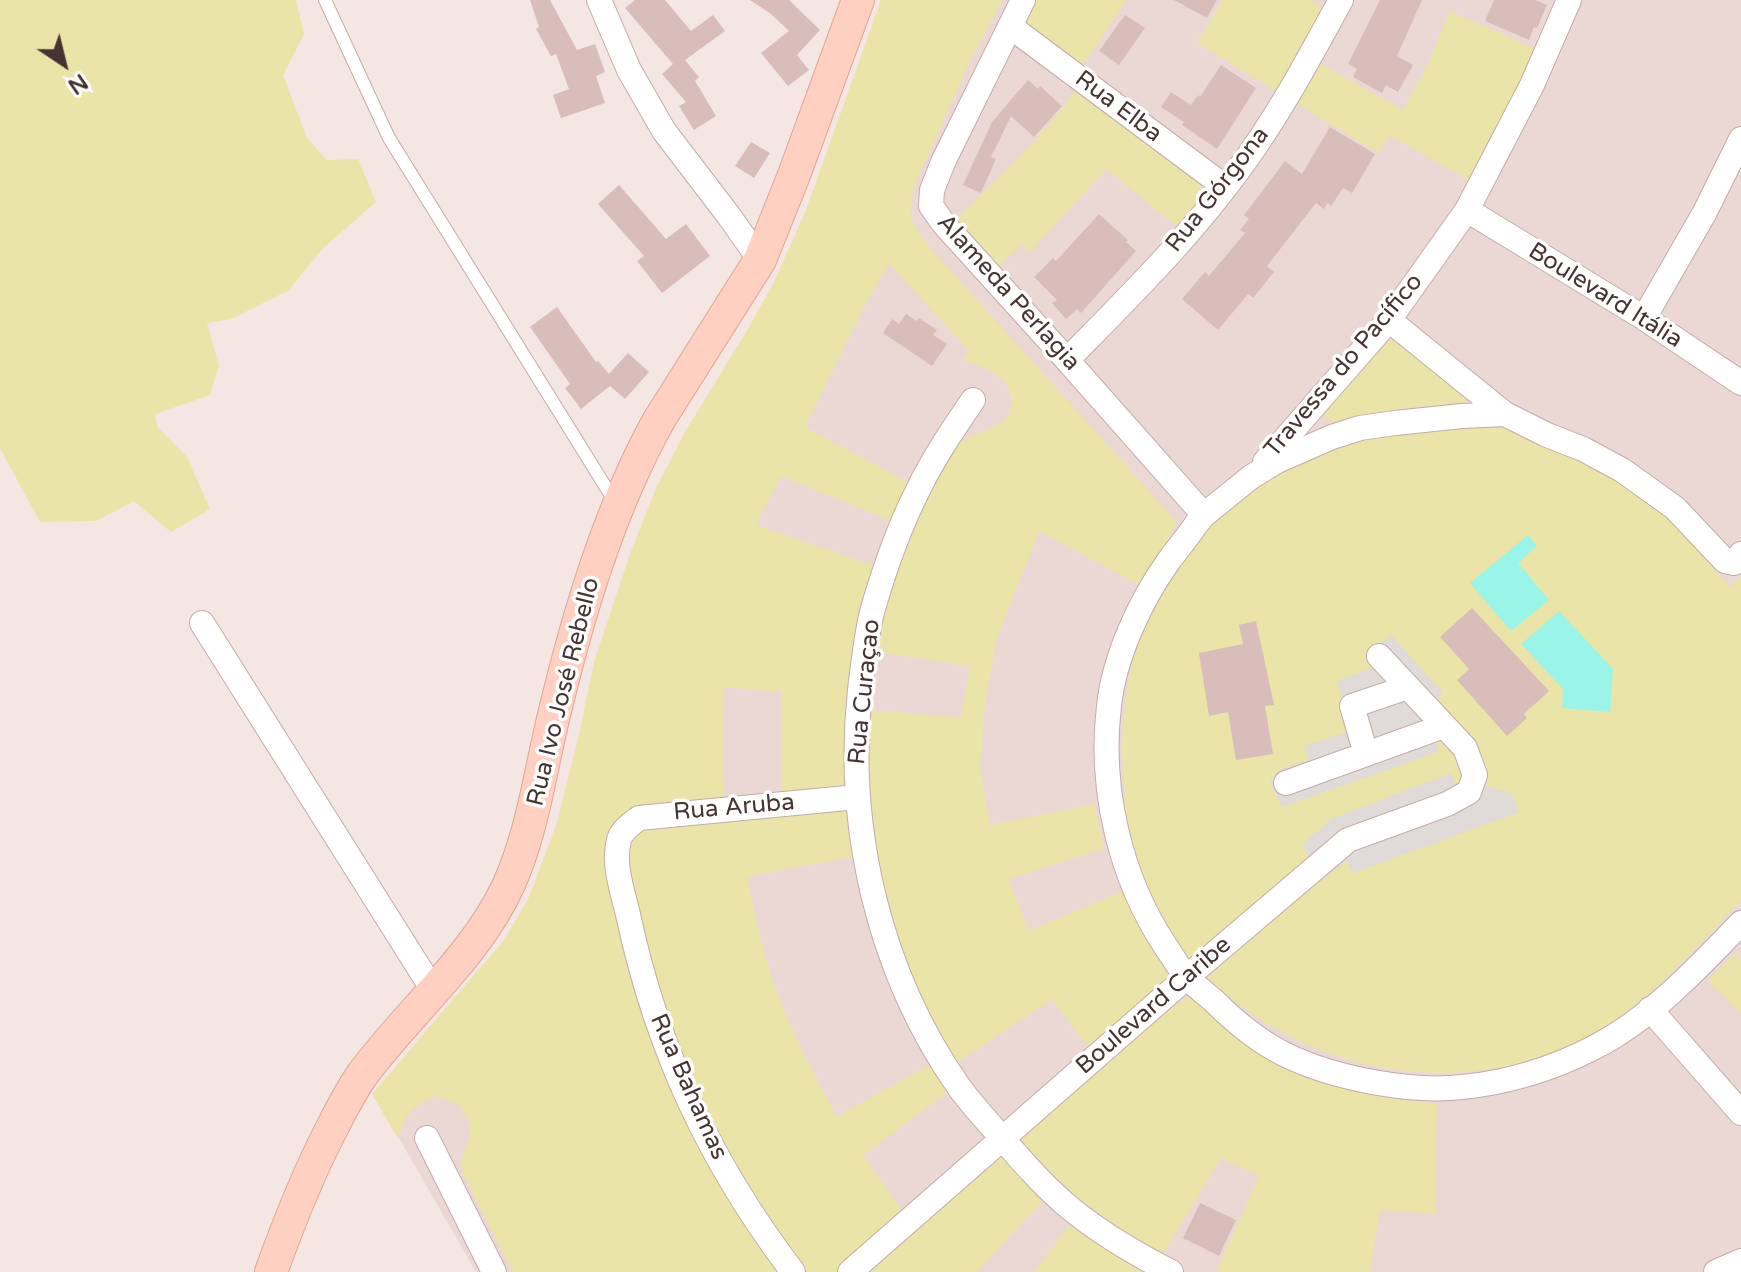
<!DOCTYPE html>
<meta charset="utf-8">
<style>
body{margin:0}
#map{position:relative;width:1741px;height:1272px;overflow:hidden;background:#f3e6e3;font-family:"Varela Round",sans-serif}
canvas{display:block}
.north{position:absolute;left:24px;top:24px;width:80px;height:80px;-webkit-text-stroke:6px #fff;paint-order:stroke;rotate:145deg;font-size:22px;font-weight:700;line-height:32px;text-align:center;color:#453433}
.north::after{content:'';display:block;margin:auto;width:28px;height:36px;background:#453433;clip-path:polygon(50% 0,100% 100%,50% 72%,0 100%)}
</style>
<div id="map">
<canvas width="1741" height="1272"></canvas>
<div class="north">N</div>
</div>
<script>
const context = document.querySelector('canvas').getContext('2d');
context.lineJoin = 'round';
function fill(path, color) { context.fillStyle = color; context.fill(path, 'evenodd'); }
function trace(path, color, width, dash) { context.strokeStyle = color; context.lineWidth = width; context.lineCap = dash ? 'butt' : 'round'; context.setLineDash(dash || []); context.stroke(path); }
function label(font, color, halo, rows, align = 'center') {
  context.font = font + ' "Varela Round",sans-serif'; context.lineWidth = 7; context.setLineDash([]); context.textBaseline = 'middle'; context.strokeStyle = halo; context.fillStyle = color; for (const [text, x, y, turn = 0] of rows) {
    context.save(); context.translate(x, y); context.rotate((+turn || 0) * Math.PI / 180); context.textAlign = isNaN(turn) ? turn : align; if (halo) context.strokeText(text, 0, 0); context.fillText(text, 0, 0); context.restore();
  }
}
fill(new Path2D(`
 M 979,0 L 1741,0 L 1741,1272 L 476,1272 L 389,1121 L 531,942 Z`), '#ebd8d5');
fill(new Path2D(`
 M 0,0 L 296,0 L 304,34 L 283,75 L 307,138 L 327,160 L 358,159 L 376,202 L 322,249 L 289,290 L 231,319 L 207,323 L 219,366 L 210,395 L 155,414 L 157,427 L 187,457 L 210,509 L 171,532 L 134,501 L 96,521 L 40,522 L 0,448 Z
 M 881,0 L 1002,0 L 968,65 L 916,182 C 905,216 910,222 931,249 L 1176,521 L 1176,526 L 1139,585 L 1039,531 L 997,637 L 985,703 L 980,767 L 990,825 L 1094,804 L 1104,849 L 1008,879 L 1029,931 L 1125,890 L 1166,969 L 1168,975 L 1167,980 L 1089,1049 L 1052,999 L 958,1062 C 909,988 876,898 870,809 C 867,776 868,743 867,710 L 961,717 L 970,666 L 879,652 C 885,592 908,533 938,479 C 944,469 949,457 956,447 C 970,429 1010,431 1011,405 C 1014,376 983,367 962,359 L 969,351 L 889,264 L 866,303 L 805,427 L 913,485 L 894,522 L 781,476 L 756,525 L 878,567 L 848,777 C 839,797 802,793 781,795 L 781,692 L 723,687 L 723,798 L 623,819 L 643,1013 L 783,1272 L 513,1272 L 462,1172 L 460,1163 L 470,1138 L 469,1120 L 457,1104 L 436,1096 C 425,1101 413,1107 406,1117 C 402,1124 403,1130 397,1137 L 372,1094 L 504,940 L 528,899 L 557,823 L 580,730 L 594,662 L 630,554 L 657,486 L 685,432 L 749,327 L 773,284 L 806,210 Z
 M 1032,0 L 1126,0 L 1081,68 L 1029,29 L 1023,20 Z
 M 1222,0 L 1310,0 L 1318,4 L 1322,9 L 1315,28 L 1279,93 L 1197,43 Z
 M 1450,11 L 1539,51 L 1470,181 L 1389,135 L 1379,153 L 1294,102 L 1319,63 L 1403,110 L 1427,66 Z
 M 1077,87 L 1208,186 L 1211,194 L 1181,230 L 1106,169 L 1030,252 L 1021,244 L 997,269 L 953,221 C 997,180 1044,137 1077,87 Z
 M 1392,340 L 1401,341 L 1467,396 L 1467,401 L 1463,405 L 1411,407 L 1332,422 L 1325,419 L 1323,413 L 1385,342 Z
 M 1494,425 L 1520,431 L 1613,472 L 1685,530 L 1730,588 L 1741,574 L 1741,901 C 1695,948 1651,1001 1592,1034 C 1477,1099 1329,1080 1228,996 C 1213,983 1197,972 1184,955 C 1165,930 1148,900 1138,870 C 1130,847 1125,823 1119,799 L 1125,795 L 1122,748 L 1126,695 L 1133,657 L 1142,631 L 1156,601 L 1188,550 L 1207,526 L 1281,469 L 1369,435 Z
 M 843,807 L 850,812 L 856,856 L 747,877 C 754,911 761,945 772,978 C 788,1027 813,1072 837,1117 L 932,1063 L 950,1090 L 863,1155 L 904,1213 L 837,1272 L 808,1272 L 782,1241 L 743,1183 L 679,1056 L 644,948 L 628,864 L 628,847 L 631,839 L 645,826 Z
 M 1734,954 L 1741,961 L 1741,1015 L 1708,980 Z
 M 1191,996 L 1373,1094 L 1437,1104 L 1435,1214 L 1380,1210 L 1370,1272 L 1216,1272 L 1259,1176 L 1221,1158 L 1163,1254 C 1110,1224 1061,1189 1021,1143 L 1022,1135 L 1167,1009 Z
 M 1001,1158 L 1009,1160 L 1047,1196 L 977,1272 L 867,1272 L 994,1161 Z
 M 1073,1220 L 1156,1272 L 1034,1272 Z`), '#eae4a9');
fill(new Path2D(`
 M 1391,635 L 1443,693 L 1434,702 L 1470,738 L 1479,751 L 1487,773 L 1488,787 L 1511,793 L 1519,812 L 1353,873 L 1346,860 L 1325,879 L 1302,845 L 1331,819 L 1451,773 L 1457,788 L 1464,780 L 1458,760 L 1441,740 L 1435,739 L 1438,752 L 1282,807 L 1270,782 L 1273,777 L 1282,769 L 1309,759 L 1304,746 L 1350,731 L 1337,681 L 1375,667 L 1366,655 Z`), '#e0dad9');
fill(new Path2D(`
 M 1528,535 L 1537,546 L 1518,563 L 1549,600 L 1511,631 L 1470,583 Z
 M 1559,611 L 1613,669 L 1610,712 L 1562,708 L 1563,689 L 1521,644 Z`), '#9bf4e8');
fill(new Path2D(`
 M 530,0 L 550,0 L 577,50 L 595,44 L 605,72 L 596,76 L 605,103 L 561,118 L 553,95 L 569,89 L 556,54 L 551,56 L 536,29 L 539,27 Z
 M 635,0 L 665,0 L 691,31 L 713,15 L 725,31 L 685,60 L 699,77 L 695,81 L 716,116 L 694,130 L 679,106 L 686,102 L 662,74 L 673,64 L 625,8 Z
 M 750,0 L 789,0 L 820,30 L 797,55 L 809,70 L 788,86 L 761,53 L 789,31 L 771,14 Z
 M 1174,0 L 1217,0 L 1207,18 Z
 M 1380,0 L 1422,0 L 1397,56 L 1413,65 L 1398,92 L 1386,85 L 1382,93 L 1353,77 L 1357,69 L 1348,64 Z
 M 1494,0 L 1535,0 L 1547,5 L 1537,28 L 1534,27 L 1529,40 L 1485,21 Z
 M 1125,15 L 1145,28 L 1119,65 L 1099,51 Z
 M 1221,65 L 1256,88 L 1217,149 L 1182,125 L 1184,122 L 1161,107 L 1171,92 L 1191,105 L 1198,95 L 1200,97 Z
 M 1028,80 L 1038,89 L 1040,86 L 1062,106 L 1034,137 L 1011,116 L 991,157 L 996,159 L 981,193 L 963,185 L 992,122 Z
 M 1330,127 L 1375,154 L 1352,193 L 1343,188 L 1331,206 L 1328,203 L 1324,209 L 1316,203 L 1267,266 L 1274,272 L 1253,298 L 1248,294 L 1218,330 L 1182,299 L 1205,272 L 1209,276 L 1245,233 L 1240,230 L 1249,219 L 1244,215 L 1285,161 L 1302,174 Z
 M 751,142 L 770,153 L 754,178 L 735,166 Z
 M 619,185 L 666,239 L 686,224 L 710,256 L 662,293 L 637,261 L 644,256 L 598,204 Z
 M 1099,214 L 1128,240 L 1126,242 L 1136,251 L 1081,313 L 1077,309 L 1066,319 L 1052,303 L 1057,300 L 1034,277 L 1053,258 L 1056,261 Z
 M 557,307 L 596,362 L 598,361 L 609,374 L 628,353 L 649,372 L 625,399 L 610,386 L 581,409 L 565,388 L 570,384 L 530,327 Z
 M 906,314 L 917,321 L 919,318 L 937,330 L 933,335 L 947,344 L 932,366 L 883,333 L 892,319 L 899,324 Z
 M 1472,608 L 1549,691 L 1524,714 L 1527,718 L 1507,736 L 1457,680 L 1469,669 L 1440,637 Z
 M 1256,621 L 1274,705 L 1265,706 L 1273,754 L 1236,760 L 1228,712 L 1209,716 L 1199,653 L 1243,644 L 1239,625 Z
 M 1200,1203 L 1236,1220 L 1219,1256 L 1183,1238 Z`), '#d8bdbb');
const lane = new Path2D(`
 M 325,0 L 389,138 L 615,502`);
const street = new Path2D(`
 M 599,0 L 629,70 L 664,131 L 729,216 L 760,260
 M 1023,0 L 944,160 L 932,190 L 931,206 L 944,224 L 1067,360 L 1204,515
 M 1011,27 L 1225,187
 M 1467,210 L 1644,318 L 1741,383
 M 1644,318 L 1705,212 L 1741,139
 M 1389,320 L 1505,414
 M 1067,360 C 1133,293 1201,226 1254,148 C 1287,100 1313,51 1341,0
 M 973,400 C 954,428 934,457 919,488 C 899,527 884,570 872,612 C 866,637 863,664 860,690 C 845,827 879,973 959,1087 C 972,1105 987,1121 1002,1138 C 1022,1161 1041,1183 1064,1203 C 1096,1231 1134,1253 1171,1272
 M 1265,462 L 1389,320 L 1467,210 L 1532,85 L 1569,0
 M 1741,554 L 1734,563 L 1725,561 L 1675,508 L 1622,470 L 1583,449 L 1547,435 L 1505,414 L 1462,416 L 1395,423 L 1360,428 L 1332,437 L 1277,461 L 1251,477 L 1204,515 L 1197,523 C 1188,537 1177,549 1168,562 C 1140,601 1114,658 1109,706 C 1099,788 1120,878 1166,947 C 1173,957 1179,968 1187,977 C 1195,986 1205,993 1214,1001 C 1235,1022 1259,1042 1286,1055 C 1333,1078 1410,1093 1462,1087 C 1507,1083 1555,1068 1595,1047 C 1651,1018 1698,968 1741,923
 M 202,623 L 433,990
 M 1366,754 L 1352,706 L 1408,687
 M 1286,783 L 1444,726
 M 1650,1009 L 1741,1113
 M 427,1138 L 494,1272
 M 793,1272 C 711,1164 658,1052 629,919 C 624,895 612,865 619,840 C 621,831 631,824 639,818 L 857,797
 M 850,1272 L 1187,977 L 1348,840 L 1447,804 L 1469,792 L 1475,775 L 1465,748 L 1379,656
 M 1716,1272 L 1741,1261`);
const secondary = new Path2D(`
 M 271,1272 C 289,1222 308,1174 332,1128 C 341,1110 351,1091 362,1075 C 409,1011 476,957 509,884 C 533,830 540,772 554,715 C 578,615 609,510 659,420 L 760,260 L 794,175 L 858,0`);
trace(lane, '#c2aca8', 14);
trace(street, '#c2aca8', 26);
trace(secondary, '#dfa596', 34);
trace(lane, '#fff', 12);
trace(street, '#fff', 24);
trace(secondary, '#ffcfc1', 32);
label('24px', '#453433', '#fff', [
 ["Rua Elba",1118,107,37],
 ["Rua Górgona",1218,190,-52],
 ["Alameda Perlagia",1008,293,48],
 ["Boulevard Itália",1605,296,32],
 ["Travessa do Pacífico",1344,366,-50],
 ["Rua Ivo José Rebello",564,692,-76],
 ["Rua Curaçao",865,692,-84],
 ["Rua Aruba",734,808,-5],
 ["Boulevard Caribe",1154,1006,-41],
 ["Rua Bahamas",688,1087,66]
]);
</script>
